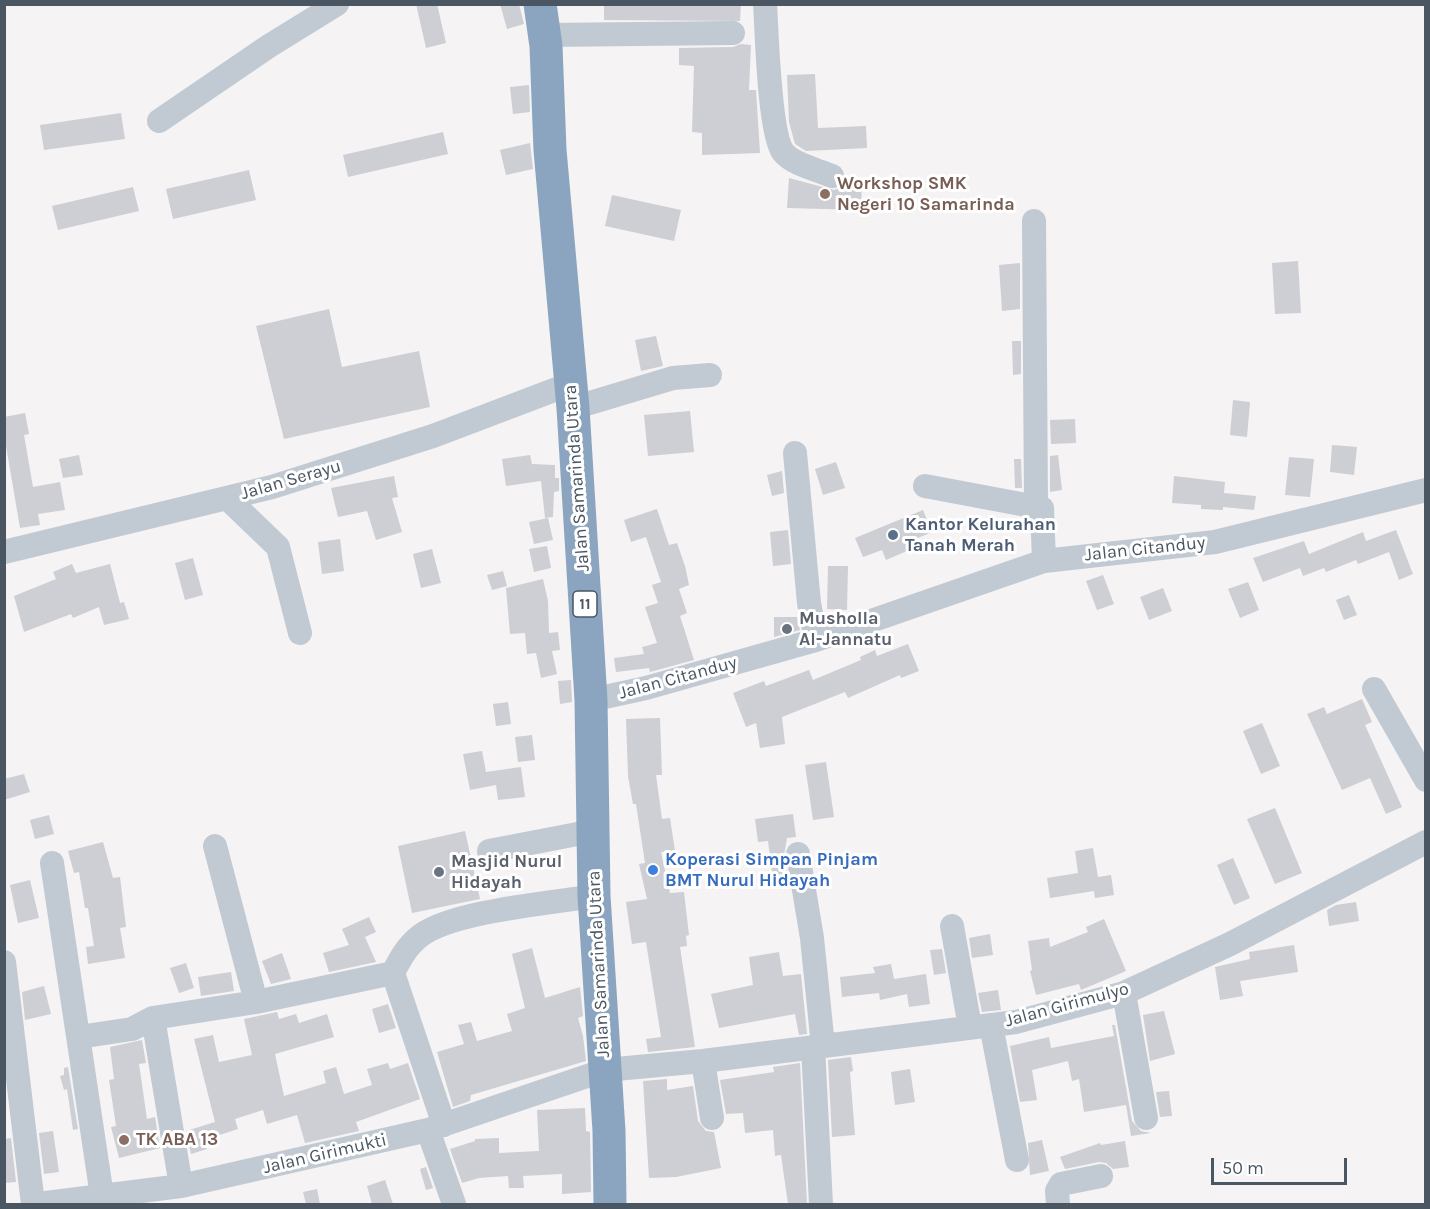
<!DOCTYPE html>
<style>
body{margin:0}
#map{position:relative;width:1430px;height:1209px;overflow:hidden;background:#f5f3f3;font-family:Karla,sans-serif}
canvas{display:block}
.frame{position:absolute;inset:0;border:6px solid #4a5661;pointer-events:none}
.scale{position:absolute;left:1211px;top:1158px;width:136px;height:27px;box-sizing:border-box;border:3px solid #4a5661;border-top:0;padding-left:8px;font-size:18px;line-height:21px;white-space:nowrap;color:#4a5661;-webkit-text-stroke:4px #fff;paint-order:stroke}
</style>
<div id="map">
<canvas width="1430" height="1209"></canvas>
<div class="frame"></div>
<div class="scale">50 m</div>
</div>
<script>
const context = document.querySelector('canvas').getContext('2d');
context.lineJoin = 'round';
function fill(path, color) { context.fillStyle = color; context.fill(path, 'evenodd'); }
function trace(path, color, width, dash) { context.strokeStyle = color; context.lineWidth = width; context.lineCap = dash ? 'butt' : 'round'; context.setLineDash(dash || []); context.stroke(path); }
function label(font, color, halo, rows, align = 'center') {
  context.font = font + ' Karla,sans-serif'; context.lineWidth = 6; context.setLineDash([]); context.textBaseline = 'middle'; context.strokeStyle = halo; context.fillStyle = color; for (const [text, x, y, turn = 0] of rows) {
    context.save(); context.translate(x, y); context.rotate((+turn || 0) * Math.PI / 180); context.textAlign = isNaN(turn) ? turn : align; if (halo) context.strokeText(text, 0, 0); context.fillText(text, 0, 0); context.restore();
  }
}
fill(new Path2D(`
 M 416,4 L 437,4 L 446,43 L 426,48 Z
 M 500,4 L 519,4 L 524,24 L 507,29 Z
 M 604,4 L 741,4 L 740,21 L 604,20 Z
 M 741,44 L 751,45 L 749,90 L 756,90 L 760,153 L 702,155 L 702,133 L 692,132 L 694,66 L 679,65 L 679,48 L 733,47 Z
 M 815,74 L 818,128 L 866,126 L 867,148 L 806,151 L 795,144 L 789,122 L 787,75 Z
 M 529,85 L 530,112 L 513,114 L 510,87 Z
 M 121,113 L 125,139 L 44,150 L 40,125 Z
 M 443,132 L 448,154 L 348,177 L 343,155 Z
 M 530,143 L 533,169 L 506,175 L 500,150 Z
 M 249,170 L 256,200 L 173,219 L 166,189 Z
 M 789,178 L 834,190 L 841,187 L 846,179 L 862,180 L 861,210 L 787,208 Z
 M 133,187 L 139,211 L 58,230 L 52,206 Z
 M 612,195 L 681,210 L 674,241 L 605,226 Z
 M 1298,261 L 1301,313 L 1275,314 L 1272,263 Z
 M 1020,263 L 1020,309 L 1002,311 L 999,265 Z
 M 329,309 L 342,367 L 419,351 L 430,407 L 284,439 L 256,326 Z
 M 656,336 L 663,366 L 641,371 L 635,340 Z
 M 1012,341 L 1021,341 L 1021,374 L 1013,375 Z
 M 1233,400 L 1250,402 L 1247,437 L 1230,435 Z
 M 690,411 L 694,452 L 648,456 L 644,415 Z
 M 25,413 L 29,434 L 24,435 L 33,487 L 60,482 L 65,510 L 38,514 L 40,525 L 20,528 L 4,434 L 4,417 Z
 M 1075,419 L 1076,443 L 1051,444 L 1050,420 Z
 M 1332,445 L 1357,447 L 1354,475 L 1330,472 Z
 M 79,455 L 83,475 L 63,478 L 59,459 Z
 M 530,455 L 532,464 L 555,465 L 555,478 L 559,478 L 559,491 L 554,492 L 553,517 L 545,518 L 541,481 L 506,486 L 502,459 Z
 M 1058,455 L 1062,490 L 1050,492 L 1050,456 Z
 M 1289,457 L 1314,459 L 1310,497 L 1285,495 Z
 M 1014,459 L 1021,459 L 1022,488 L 1015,488 Z
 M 836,462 L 845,488 L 823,495 L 815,469 Z
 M 782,471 L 784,493 L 772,496 L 767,475 Z
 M 394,476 L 398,497 L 392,498 L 402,532 L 376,540 L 367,511 L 338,517 L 331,488 Z
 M 1174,476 L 1225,482 L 1224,493 L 1256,496 L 1254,510 L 1223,507 L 1223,510 L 1201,509 L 1201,505 L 1172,503 Z
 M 657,509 L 669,545 L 677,543 L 685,566 L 689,585 L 679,589 L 687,613 L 680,616 L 694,660 L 650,672 L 649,668 L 616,672 L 614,658 L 644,654 L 642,647 L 657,643 L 645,607 L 658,603 L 652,585 L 661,582 L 646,537 L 631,542 L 624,520 Z
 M 923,510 L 932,532 L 906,543 L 909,550 L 886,560 L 882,550 L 863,557 L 855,538 Z
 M 548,518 L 553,540 L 534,544 L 529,522 Z
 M 788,530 L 791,564 L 773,566 L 770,532 Z
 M 1396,530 L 1413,574 L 1399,580 L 1389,552 L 1358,564 L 1356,560 L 1326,572 L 1324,568 L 1303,576 L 1300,568 L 1263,582 L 1253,558 L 1304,541 L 1309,554 L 1363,532 L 1366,541 Z
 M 340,539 L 344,571 L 322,574 L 318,542 Z
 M 547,546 L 551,568 L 534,572 L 529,549 Z
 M 432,549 L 441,583 L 421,588 L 413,554 Z
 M 193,558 L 203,595 L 185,600 L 175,563 Z
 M 72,564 L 76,573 L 110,564 L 120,603 L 124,602 L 129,619 L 104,625 L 99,607 L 73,618 L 71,614 L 24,632 L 14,596 L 56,579 L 53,572 Z
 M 828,566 L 848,566 L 847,610 L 827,609 Z
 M 503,571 L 507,586 L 492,590 L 487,575 Z
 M 1103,575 L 1114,604 L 1097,610 L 1086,581 Z
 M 543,579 L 548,601 L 549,633 L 558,632 L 560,650 L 552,651 L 557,674 L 541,678 L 536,653 L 527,654 L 525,633 L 510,634 L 506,588 Z
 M 1248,582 L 1259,610 L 1240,618 L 1228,589 Z
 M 1163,588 L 1172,611 L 1149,620 L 1140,597 Z
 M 1349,595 L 1357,615 L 1344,620 L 1336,600 Z
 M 774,617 L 797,617 L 800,630 L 774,637 Z
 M 908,644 L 919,671 L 901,678 L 900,675 L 848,698 L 845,692 L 782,717 L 785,744 L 760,748 L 756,723 L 746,727 L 733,693 L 764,681 L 766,686 L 809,670 L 813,680 L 861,660 L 860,657 L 875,650 L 877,656 Z
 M 571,680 L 572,702 L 560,704 L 558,681 Z
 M 1362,699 L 1372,722 L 1365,725 L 1402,807 L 1386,814 L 1370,778 L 1342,790 L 1307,714 L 1324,707 L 1327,714 Z
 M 508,702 L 511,724 L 496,726 L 493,704 Z
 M 660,718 L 662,775 L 656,775 L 662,819 L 670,818 L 675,851 L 661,852 L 670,893 L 684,892 L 689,935 L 686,936 L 687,946 L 680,947 L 695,1047 L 648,1052 L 646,1039 L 661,1037 L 646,942 L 632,944 L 626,902 L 647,899 L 639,864 L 645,863 L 636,804 L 633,804 L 628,776 L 626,719 Z
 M 1262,723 L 1280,766 L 1261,774 L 1243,731 Z
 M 532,735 L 535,760 L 518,762 L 515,737 Z
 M 482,751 L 486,772 L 521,767 L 525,797 L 498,800 L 496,785 L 470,790 L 463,754 Z
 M 826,762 L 834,817 L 813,820 L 805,765 Z
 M 24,774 L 30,792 L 4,800 L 4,779 Z
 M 1275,808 L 1302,873 L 1275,884 L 1247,819 Z
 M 793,814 L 796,837 L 787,838 L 784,856 L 789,885 L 774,887 L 768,841 L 758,842 L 755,819 Z
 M 49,815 L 54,834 L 35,839 L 30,820 Z
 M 465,831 L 480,899 L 412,913 L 398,846 Z
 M 103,842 L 113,878 L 120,877 L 126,927 L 120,928 L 125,958 L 88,964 L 86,947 L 94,946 L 88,908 L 85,908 L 79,872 L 74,873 L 68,851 Z
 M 1093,848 L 1098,877 L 1111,875 L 1114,895 L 1095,898 L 1094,891 L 1050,898 L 1047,878 L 1078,873 L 1075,851 Z
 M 1233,858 L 1250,898 L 1234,905 L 1217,865 Z
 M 30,880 L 39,918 L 18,923 L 10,885 Z
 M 1356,902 L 1359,921 L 1329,926 L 1327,910 L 1336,905 Z
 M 369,917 L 376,932 L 365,937 L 376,962 L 329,972 L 323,953 L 349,945 L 342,929 Z
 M 1104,919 L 1126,971 L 1081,990 L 1079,984 L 1036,995 L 1030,971 L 1032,970 L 1028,941 L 1049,938 L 1050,947 L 1088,932 L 1086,927 Z
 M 990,934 L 993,955 L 972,958 L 969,938 Z
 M 1294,945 L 1298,972 L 1240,981 L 1243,996 L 1220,1000 L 1215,967 L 1250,959 L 1249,952 Z
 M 532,948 L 545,998 L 580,987 L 583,1016 L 578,1018 L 583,1036 L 586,1061 L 471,1095 L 470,1101 L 453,1107 L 437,1052 L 464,1044 L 458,1025 L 471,1022 L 477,1041 L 512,1031 L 507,1014 L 525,1008 L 512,954 Z
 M 942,949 L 946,973 L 934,975 L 930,950 Z
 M 779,952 L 783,976 L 801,974 L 807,1034 L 799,1035 L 795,1014 L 719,1028 L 711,994 L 753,985 L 749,957 Z
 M 282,953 L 291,979 L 271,984 L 262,961 Z
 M 186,963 L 194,988 L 179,993 L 170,968 Z
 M 891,964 L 894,979 L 926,974 L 930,1004 L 909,1007 L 907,994 L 880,1000 L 879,993 L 842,997 L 840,977 L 875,973 L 873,967 Z
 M 231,972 L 234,991 L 201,996 L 198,977 Z
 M 44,986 L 51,1014 L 25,1020 L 22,992 Z
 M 998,990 L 1001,1010 L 982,1012 L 978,993 Z
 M 388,1004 L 396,1028 L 379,1033 L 372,1009 Z
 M 1164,1011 L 1175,1054 L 1150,1061 L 1143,1015 Z
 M 277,1012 L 279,1019 L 296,1014 L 299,1023 L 327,1014 L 334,1037 L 275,1054 L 284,1096 L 326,1083 L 323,1071 L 336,1067 L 344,1094 L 372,1085 L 367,1069 L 388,1063 L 390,1069 L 408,1063 L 420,1099 L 356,1122 L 359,1131 L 305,1143 L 297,1115 L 267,1124 L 263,1110 L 235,1119 L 238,1129 L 204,1140 L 207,1149 L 191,1154 L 186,1131 L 215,1122 L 194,1039 L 213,1035 L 219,1062 L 252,1055 L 244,1019 Z
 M 1112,1025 L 1115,1025 L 1132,1121 L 1141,1131 L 1151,1133 L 1131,1136 L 1126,1105 L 1084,1112 L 1079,1079 L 1072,1081 L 1068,1061 L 1032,1070 L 1037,1100 L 1020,1102 L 1010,1046 L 1049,1037 L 1051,1048 L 1114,1036 Z
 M 142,1040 L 146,1063 L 139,1064 L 147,1119 L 155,1117 L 160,1148 L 119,1158 L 111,1127 L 116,1126 L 109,1080 L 114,1079 L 110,1047 Z
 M 851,1057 L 853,1071 L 850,1072 L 855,1135 L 832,1137 L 828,1060 Z
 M 800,1063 L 807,1204 L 788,1204 L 781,1155 L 775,1156 L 773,1130 L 745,1133 L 743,1113 L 726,1114 L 720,1080 L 774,1072 L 773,1067 Z
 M 68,1067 L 78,1129 L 73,1130 L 67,1089 L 64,1090 L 60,1076 L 64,1075 L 64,1068 Z
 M 910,1069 L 915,1102 L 895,1105 L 891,1072 Z
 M 667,1079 L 667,1090 L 693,1086 L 698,1121 L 706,1131 L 714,1132 L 721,1168 L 676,1177 L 649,1178 L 643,1081 Z
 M 1169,1091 L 1172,1116 L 1160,1117 L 1156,1092 Z
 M 585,1108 L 586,1131 L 590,1132 L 591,1192 L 562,1194 L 562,1174 L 523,1176 L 524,1188 L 509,1188 L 508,1176 L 479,1178 L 462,1183 L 450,1149 L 475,1141 L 475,1139 L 499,1138 L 499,1153 L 539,1151 L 537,1110 Z
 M 53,1131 L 59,1172 L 44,1174 L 39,1133 Z
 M 11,1138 L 16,1182 L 4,1183 L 4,1139 Z
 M 1042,1140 L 1049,1171 L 1030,1175 L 1028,1143 Z
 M 1125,1141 L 1129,1167 L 1113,1169 L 1106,1163 L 1099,1162 L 1065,1169 L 1060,1157 L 1100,1143 L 1101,1145 Z
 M 426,1167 L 433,1188 L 426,1190 L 420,1169 Z
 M 385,1180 L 393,1204 L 372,1204 L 367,1186 Z
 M 317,1189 L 320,1204 L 306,1204 L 303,1192 Z`), '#cdcfd5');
trace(new Path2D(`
 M 765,4 C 767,33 769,132 783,152 C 792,164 818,170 832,176
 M 545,35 L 733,33
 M 159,121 L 269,46 L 337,4
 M 1034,221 L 1036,505
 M 573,408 L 673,378 L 710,375
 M 795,453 L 809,603 L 816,640
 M 925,486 L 1042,508 L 1044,561
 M 227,498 L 278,547 L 300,633
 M 4,552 L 272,487 L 433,436 L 570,384
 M 1374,689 L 1426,780
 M 591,700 L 646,688 L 816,640 L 1044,561 L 1215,542 L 1426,490
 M 215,846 L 256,1002
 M 489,851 L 593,831
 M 798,854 L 812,938 L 823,1046
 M 52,863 L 102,1196
 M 952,926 L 970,1027
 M 4,962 L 33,1204
 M 393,973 C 400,959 407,946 420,936 C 452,911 552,903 594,896
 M 1124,993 L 1146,1118
 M 991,1025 L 1017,1160
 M 79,1037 L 132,1029 L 153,1018
 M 813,1047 L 821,1204
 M 703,1061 L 712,1118
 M 428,1130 L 454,1204
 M 181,1186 L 153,1018 L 256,1002 L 393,973 L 444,1125
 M 38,1204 L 181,1186 L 428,1130 L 605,1070 L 703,1061 L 1016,1022 L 1124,993 L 1230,944 L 1426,842
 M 1058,1204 L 1057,1191 L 1061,1184 L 1101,1176`), '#c1cad2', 24);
trace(new Path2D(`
 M 540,4 L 546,46 L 550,150 L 573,408 L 591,700 L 594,896 L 609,1131 L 610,1204`), '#8ba5c1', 33);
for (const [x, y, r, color] of [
 [825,194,6,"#8d6e63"],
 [893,535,6,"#5c6f8a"],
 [787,629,6,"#6b7280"],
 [653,870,6,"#3f7fe0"],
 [439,872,6,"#6b7280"],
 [124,1140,6,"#8d6e63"]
]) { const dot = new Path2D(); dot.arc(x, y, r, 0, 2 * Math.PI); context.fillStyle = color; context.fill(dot); trace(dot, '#fff', 2); }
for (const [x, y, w] of [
 [585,604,24]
]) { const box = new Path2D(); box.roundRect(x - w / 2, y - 13, w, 26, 4.5); context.fillStyle = '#fff'; context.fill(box); trace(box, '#4a5661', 1.5); }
label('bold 16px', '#4a5661', null, [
 ["11",585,604]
]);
label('bold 18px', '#785e54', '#fff', [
 ["Workshop SMK",837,184],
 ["Negeri 10 Samarinda",837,205],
 ["TK ABA 13",136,1140]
], 'left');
label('18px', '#4a5661', '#fff', [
 ["Jalan Samarinda Utara",577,478,-94],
 ["Jalan Serayu",291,480,-16],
 ["Jalan Citanduy",1145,549,-6],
 ["Jalan Citanduy",678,678,-15],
 ["Jalan Samarinda Utara",599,964,-93],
 ["Jalan Girimulyo",1067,1005,-15],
 ["Jalan Girimukti",325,1154,-13]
]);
label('bold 18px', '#4e5e75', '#fff', [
 ["Kantor Kelurahan",905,525],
 ["Tanah Merah",905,546]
], 'left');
label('bold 18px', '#5b616d', '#fff', [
 ["Musholla",799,619],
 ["Al-Jannatu",799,640],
 ["Masjid Nurul",451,862],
 ["Hidayah",451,883]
], 'left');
label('bold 18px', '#366cbe', '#fff', [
 ["Koperasi Simpan Pinjam",665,860],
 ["BMT Nurul Hidayah",665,881]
], 'left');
</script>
